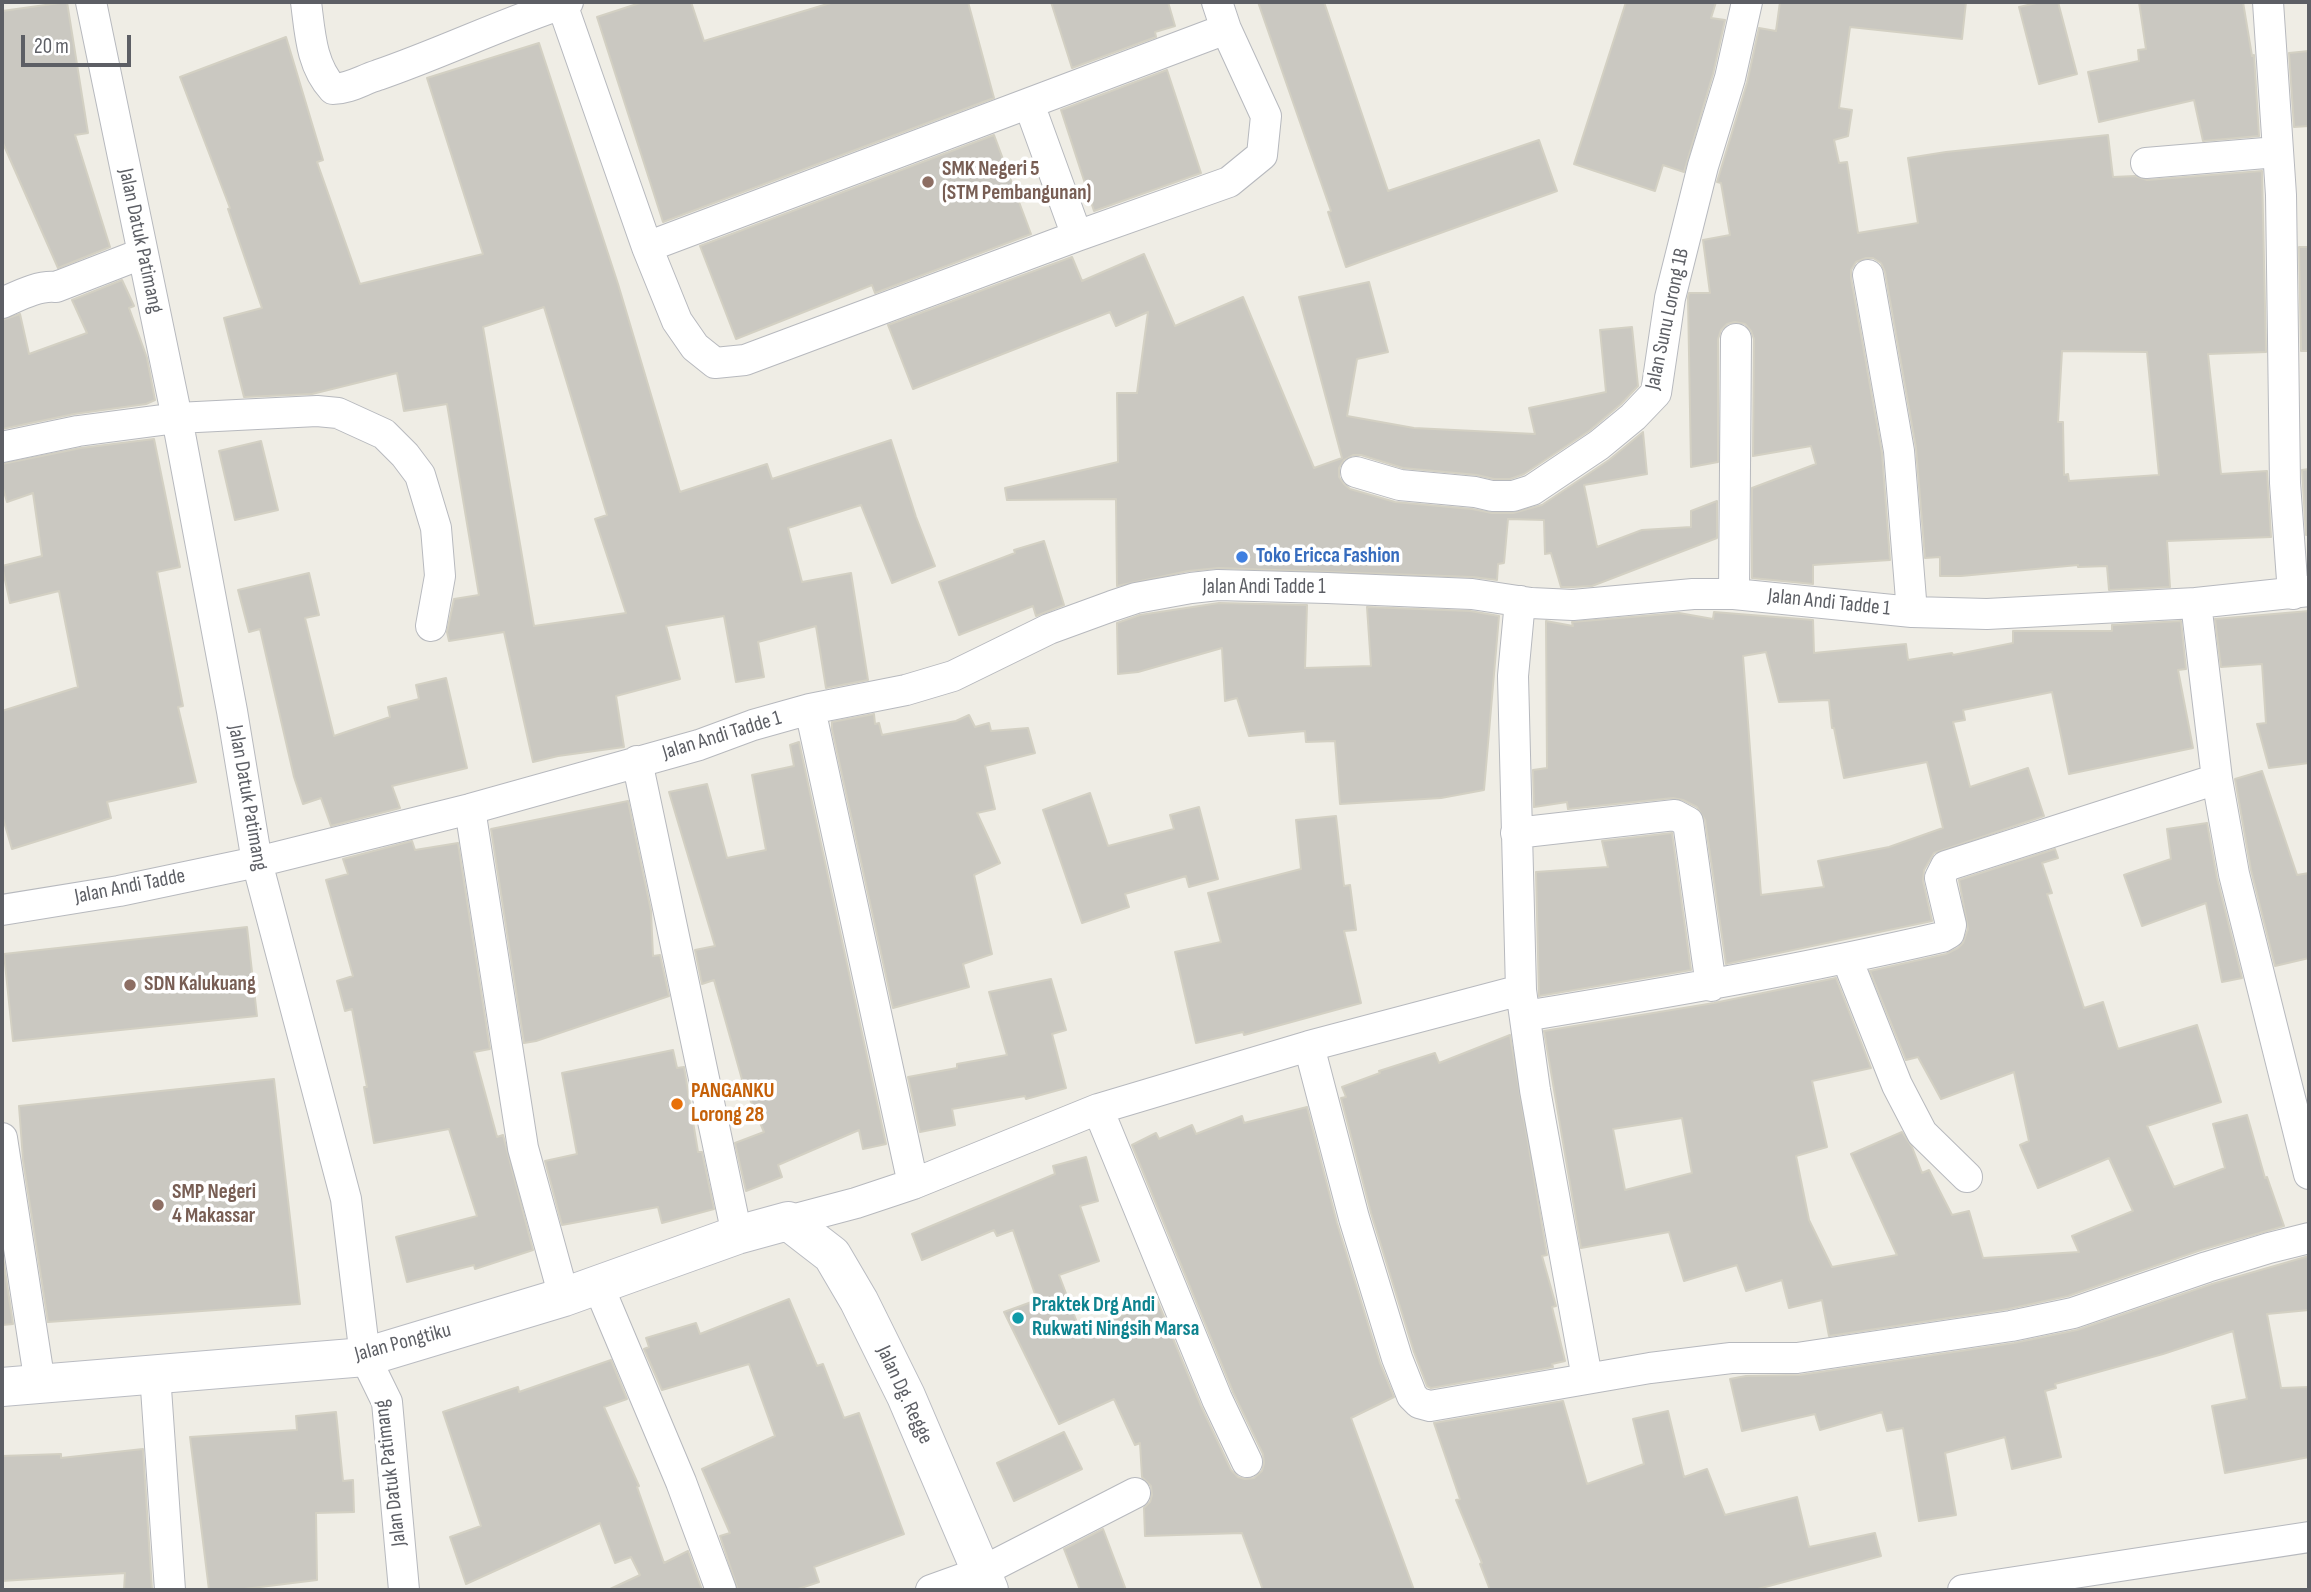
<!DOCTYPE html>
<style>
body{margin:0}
#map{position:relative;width:2311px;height:1592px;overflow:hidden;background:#efede5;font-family:"Sofia Sans Condensed",sans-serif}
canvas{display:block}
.frame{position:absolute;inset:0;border:4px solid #5d5f65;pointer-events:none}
.scale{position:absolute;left:21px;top:35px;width:110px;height:32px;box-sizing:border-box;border:4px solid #5d5f65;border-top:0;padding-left:9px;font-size:21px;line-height:24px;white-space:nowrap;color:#5d5f65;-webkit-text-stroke:5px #fff;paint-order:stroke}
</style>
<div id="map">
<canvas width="2311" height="1592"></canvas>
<div class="frame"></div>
<div class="scale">20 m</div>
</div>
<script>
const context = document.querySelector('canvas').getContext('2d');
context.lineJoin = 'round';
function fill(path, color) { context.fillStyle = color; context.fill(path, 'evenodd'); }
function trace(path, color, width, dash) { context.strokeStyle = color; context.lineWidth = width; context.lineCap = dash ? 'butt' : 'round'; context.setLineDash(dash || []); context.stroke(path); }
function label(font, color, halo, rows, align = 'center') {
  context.font = font + ' "Sofia Sans Condensed",sans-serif'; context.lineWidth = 7; context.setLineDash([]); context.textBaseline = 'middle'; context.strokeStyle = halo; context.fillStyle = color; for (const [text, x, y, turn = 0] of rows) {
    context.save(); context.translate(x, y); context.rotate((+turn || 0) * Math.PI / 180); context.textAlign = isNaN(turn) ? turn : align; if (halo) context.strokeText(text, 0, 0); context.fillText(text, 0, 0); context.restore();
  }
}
const building = new Path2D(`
 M 67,2 L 88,133 L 75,135 L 110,247 L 58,268 L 2,141 L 2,11 Z
 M 643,2 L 691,2 L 704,41 L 834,2 L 968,2 L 994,98 L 663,222 L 597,17 Z
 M 1051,2 L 1168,2 L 1175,26 L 1155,32 L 1156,37 L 1072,68 Z
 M 1258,2 L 1324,2 L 1388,191 L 1539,140 L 1557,191 L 1346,267 L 1328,212 L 1331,211 Z
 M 1626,2 L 1716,2 L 1711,18 L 1725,20 L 1713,74 L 1684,172 L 1663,165 L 1655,191 L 1574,164 Z
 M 1780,2 L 1966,2 L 1962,39 L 1850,27 L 1839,108 L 1852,110 L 1848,136 L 1834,140 L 1839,163 L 1847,162 L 1858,233 L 1918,223 L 1908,158 L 1946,152 L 2108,135 L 2113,177 L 2135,176 L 2147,180 L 2262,171 L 2266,352 L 2208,354 L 2221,474 L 2267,471 L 2271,537 L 2167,541 L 2170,587 L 2109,590 L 2107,566 L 2078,567 L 2078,565 L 1961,576 L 1940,576 L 1940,557 L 1925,558 L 1916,448 L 1885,272 L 1881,263 L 1873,258 L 1866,258 L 1856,262 L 1851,270 L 1851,278 L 1882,453 L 1890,560 L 1813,565 L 1813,584 L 1752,578 L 1752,488 L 1816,464 L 1811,446 L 1753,456 L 1754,339 L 1751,331 L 1745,324 L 1735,322 L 1727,324 L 1721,330 L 1718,339 L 1718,462 L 1691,467 L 1688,297 L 1689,293 L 1710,293 L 1703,240 L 1730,235 L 1721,183 L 1717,182 L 1747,83 L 1759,28 L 1776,31 ZM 2062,351 L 2147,352 L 2159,475 L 2069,481 L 2068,474 L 2064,475 L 2063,422 L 2058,422 Z
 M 2041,2 L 2058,2 L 2077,74 L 2039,84 L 2019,7 Z
 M 2139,2 L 2243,2 L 2252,56 L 2254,55 L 2259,136 L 2203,141 L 2194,100 L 2099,122 L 2088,72 L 2139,61 L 2138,50 L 2146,49 Z
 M 286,37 L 323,160 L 317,162 L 360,284 L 483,254 L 427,78 L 539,43 L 618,284 L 680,492 L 767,464 L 772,479 L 891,440 L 916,517 L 935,566 L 892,583 L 861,505 L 788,528 L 802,582 L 851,573 L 868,680 L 826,688 L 816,626 L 758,642 L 764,677 L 736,682 L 724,616 L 666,626 L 680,679 L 616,696 L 624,747 L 558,756 L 533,762 L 504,632 L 449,641 L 447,632 L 454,599 L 479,595 L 447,404 L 404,411 L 397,373 L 312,394 L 244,397 L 224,318 L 262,308 L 228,209 L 230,208 L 180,77 ZM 544,307 L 607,515 L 595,519 L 626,613 L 534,626 L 483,327 Z
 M 2309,51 L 2309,126 L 2294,127 L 2289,53 Z
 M 1167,70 L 1201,173 L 1094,211 L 1061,110 Z
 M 994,135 L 1031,234 L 875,293 L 872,285 L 736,339 L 700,246 Z
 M 2299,247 L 2309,247 L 2309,351 L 2301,351 Z
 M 1144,254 L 1175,326 L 1243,297 L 1314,468 L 1342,458 L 1299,297 L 1369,282 L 1388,352 L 1357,359 L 1347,416 L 1414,428 L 1535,434 L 1529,408 L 1606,392 L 1600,330 L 1632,327 L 1638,386 L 1621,404 L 1589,431 L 1524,474 L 1510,479 L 1494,479 L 1477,475 L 1403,468 L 1361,455 L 1353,455 L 1344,460 L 1339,468 L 1339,477 L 1344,484 L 1350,489 L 1395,502 L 1472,509 L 1492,513 L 1513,513 L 1542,505 L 1609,460 L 1643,432 L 1647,474 L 1584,485 L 1597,547 L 1642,530 L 1691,527 L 1691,511 L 1717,501 L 1717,538 L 1592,586 L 1573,587 L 1561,587 L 1551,553 L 1545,554 L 1544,520 L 1508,519 L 1504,563 L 1498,564 L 1497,580 L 1473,577 L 1218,568 L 1188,571 L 1117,586 L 1116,499 L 1007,500 L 1005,488 L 1118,462 L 1117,393 L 1137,393 L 1148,312 L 1116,326 L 1110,312 L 913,389 L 888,325 L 1072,257 L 1082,281 Z
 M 122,280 L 134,306 L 129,308 L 147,358 L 155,400 L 146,404 L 74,414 L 2,429 L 2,320 L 20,314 L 29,354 L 87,333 L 72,300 Z
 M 154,439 L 180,567 L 157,572 L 183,706 L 178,707 L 196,782 L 107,802 L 111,818 L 12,849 L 2,815 L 2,711 L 78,687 L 59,591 L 10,603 L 2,566 L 42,556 L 33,493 L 7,502 L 2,485 L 2,464 L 81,448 Z
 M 261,441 L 278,510 L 235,520 L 219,451 Z
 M 2309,469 L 2309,535 L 2306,535 L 2302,470 Z
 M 1044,541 L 1064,605 L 1036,616 L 1033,606 L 959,635 L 939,582 L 1015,553 L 1014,550 Z
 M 309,573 L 319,615 L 305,618 L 334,736 L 390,717 L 388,707 L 419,699 L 416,685 L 446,678 L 467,768 L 392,786 L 400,808 L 331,826 L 321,798 L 303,804 L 294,777 L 260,629 L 249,632 L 238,590 Z
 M 1219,603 L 1307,605 L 1305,668 L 1371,666 L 1367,607 L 1470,611 L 1499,616 L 1484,790 L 1441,798 L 1340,804 L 1335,741 L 1306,742 L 1305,731 L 1249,736 L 1237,698 L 1225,701 L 1222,648 L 1138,672 L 1118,674 L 1117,623 L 1140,615 Z
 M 2309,611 L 2309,763 L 2269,768 L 2257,724 L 2266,723 L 2262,664 L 2221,667 L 2215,619 Z
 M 1714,612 L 1813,620 L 1814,653 L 1906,644 L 1908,660 L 1952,653 L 1953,655 L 2013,643 L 2013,631 L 2112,631 L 2112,625 L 2181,621 L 2186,669 L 2178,670 L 2193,748 L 2069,774 L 2052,692 L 1963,710 L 1965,720 L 1953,722 L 1970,787 L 2028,768 L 2044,816 L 1934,853 L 1924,870 L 1923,881 L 1932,921 L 1726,964 L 1705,820 L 1697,807 L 1683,800 L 1673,798 L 1568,809 L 1567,802 L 1534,807 L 1533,770 L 1547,768 L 1546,621 L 1573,626 L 1572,622 L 1679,613 L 1713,619 ZM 1766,652 L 1779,702 L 1829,700 L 1832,728 L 1834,728 L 1844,778 L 1927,762 L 1943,828 L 1889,847 L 1818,861 L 1824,887 L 1761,895 L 1743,656 Z
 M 874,714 L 875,724 L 879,723 L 882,735 L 956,721 L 969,715 L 975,727 L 989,723 L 991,731 L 1028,728 L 1035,753 L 985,766 L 995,809 L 977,813 L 1000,863 L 974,875 L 992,954 L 963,964 L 969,987 L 893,1008 L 832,729 L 832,722 Z
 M 799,742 L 886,1144 L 863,1149 L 859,1130 L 778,1165 L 782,1177 L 746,1191 L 735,1143 L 764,1132 L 743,1083 L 714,980 L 702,984 L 695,950 L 715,946 L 669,792 L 707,784 L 727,858 L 766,850 L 752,775 L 794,766 L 790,745 Z
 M 2262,771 L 2297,875 L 2309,873 L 2309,958 L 2275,966 L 2251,870 L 2235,779 Z
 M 1090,793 L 1108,846 L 1174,829 L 1170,815 L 1199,807 L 1218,879 L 1189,887 L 1186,876 L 1125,894 L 1129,907 L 1082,923 L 1043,810 Z
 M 628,801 L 651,911 L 653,956 L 660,955 L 669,996 L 536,1041 L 524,1043 L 491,829 Z
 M 1336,816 L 1344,886 L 1350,885 L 1356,930 L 1344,931 L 1361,1003 L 1244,1035 L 1243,1032 L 1196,1043 L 1175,952 L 1221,942 L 1208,893 L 1301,869 L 1296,820 Z
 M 2207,823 L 2217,878 L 2242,978 L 2222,982 L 2206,903 L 2142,926 L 2124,875 L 2171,859 L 2167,829 Z
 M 1672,833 L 1691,970 L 1539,996 L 1536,872 L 1608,867 L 1602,841 Z
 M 412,841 L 415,850 L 458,843 L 490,1049 L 474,1052 L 497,1137 L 503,1135 L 533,1250 L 475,1269 L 474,1265 L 407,1282 L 396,1237 L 477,1216 L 449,1129 L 374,1143 L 364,1087 L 367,1087 L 352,1009 L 345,1011 L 337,981 L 353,976 L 326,880 L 348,874 L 343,859 Z
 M 2055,849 L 2058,858 L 2042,863 L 2052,893 L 2047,894 L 2084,1008 L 2103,1002 L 2118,1049 L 2197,1025 L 2221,1102 L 2147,1126 L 2174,1187 L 2225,1168 L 2213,1124 L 2247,1115 L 2265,1178 L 2267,1177 L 2284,1226 L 2201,1250 L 2068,1296 L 2008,1309 L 1829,1336 L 1822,1300 L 1789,1308 L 1782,1280 L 1746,1291 L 1737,1265 L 1684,1281 L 1669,1232 L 1581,1248 L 1544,1031 L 1714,1003 L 1836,978 L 1871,1068 L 1812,1081 L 1827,1147 L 1796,1156 L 1809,1220 L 1832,1267 L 1897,1255 L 1851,1154 L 1902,1132 L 1912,1147 L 1922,1173 L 1929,1170 L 1952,1215 L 1969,1211 L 1983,1258 L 2079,1252 L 2072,1236 L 2133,1211 L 2109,1158 L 2038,1188 L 2020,1145 L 2029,1141 L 2014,1072 L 1941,1099 L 1918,1057 L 1906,1060 L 1870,971 L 1946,954 L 1958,948 L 1963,943 L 1968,929 L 1959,880 ZM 1682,1118 L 1692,1173 L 1625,1190 L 1613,1129 Z
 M 247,927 L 257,1016 L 13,1041 L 4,954 Z
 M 1051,979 L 1066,1030 L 1052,1034 L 1066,1088 L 1026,1099 L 1025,1096 L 952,1109 L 955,1125 L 920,1132 L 908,1077 L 957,1068 L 957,1064 L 1007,1055 L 989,992 Z
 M 1510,1035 L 1547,1255 L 1542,1256 L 1556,1306 L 1552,1307 L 1565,1361 L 1552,1364 L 1553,1367 L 1431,1388 L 1427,1386 L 1414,1352 L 1371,1213 L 1341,1098 L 1346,1097 L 1342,1087 L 1380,1073 L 1379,1071 L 1435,1053 L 1439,1063 Z
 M 673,1050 L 677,1068 L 684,1067 L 698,1152 L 702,1152 L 714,1209 L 662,1223 L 658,1207 L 562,1225 L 545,1161 L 577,1154 L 562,1073 Z
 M 274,1079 L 300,1304 L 48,1322 L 23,1160 L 19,1106 Z
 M 1307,1107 L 1337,1223 L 1380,1363 L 1394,1397 L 1351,1418 L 1414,1590 L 1263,1590 L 1242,1533 L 1145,1536 L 1144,1508 L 1150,1502 L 1152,1495 L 1151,1486 L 1142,1477 L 1140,1443 L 1135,1445 L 1114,1399 L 1059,1424 L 1004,1312 L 1037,1300 L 1013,1230 L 997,1236 L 994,1230 L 922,1260 L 912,1234 L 1055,1174 L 1053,1166 L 1086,1157 L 1098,1201 L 1080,1206 L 1099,1261 L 1059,1275 L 1081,1333 L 1157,1300 L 1201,1406 L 1231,1470 L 1238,1477 L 1245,1479 L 1254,1478 L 1262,1471 L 1264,1463 L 1263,1454 L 1233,1392 L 1132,1145 L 1156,1133 L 1159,1139 L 1192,1125 L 1196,1134 L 1242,1116 L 1244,1123 Z
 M 2,1251 L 13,1324 L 2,1325 Z
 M 2309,1256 L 2309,1310 L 2267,1314 L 2281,1388 L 2309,1387 L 2309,1457 L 2225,1473 L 2212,1406 L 2247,1399 L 2233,1331 L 2163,1354 L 2055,1384 L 2056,1388 L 2045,1391 L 2061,1457 L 2012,1469 L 2005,1437 L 1945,1453 L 1956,1515 L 1919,1521 L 1903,1428 L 1887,1431 L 1882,1412 L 1820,1430 L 1815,1414 L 1742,1431 L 1730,1379 L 1746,1376 L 1800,1375 L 2014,1343 L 2077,1330 L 2212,1284 Z
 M 789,1299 L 817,1366 L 823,1364 L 844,1418 L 859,1413 L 904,1534 L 814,1567 L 819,1582 L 795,1590 L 738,1590 L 720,1536 L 730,1533 L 702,1469 L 775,1436 L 749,1364 L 662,1390 L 644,1349 L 649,1347 L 646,1338 L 696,1323 L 700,1334 Z
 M 611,1360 L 627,1399 L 604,1407 L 639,1486 L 637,1487 L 664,1563 L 688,1551 L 702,1590 L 608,1590 L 640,1575 L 631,1557 L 615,1563 L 600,1523 L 466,1584 L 450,1537 L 481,1526 L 443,1412 L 518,1387 L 519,1392 Z
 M 1563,1401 L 1587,1484 L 1644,1464 L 1633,1419 L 1668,1411 L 1684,1477 L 1707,1469 L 1725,1515 L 1797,1497 L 1809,1547 L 1875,1533 L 1881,1556 L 1754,1590 L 1490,1590 L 1480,1564 L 1482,1563 L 1456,1500 L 1460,1499 L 1434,1423 Z
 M 336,1412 L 343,1481 L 353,1480 L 354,1512 L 316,1513 L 317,1580 L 236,1590 L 209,1590 L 190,1437 L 297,1430 L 296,1416 Z
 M 1064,1432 L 1082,1469 L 1014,1501 L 997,1463 Z
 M 143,1449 L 152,1590 L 124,1590 L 125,1573 L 2,1581 L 2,1456 L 61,1454 L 61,1458 Z
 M 1103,1529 L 1126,1590 L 1080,1590 L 1064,1549 Z`);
fill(building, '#cac8c1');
trace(building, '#d3d0c3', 2);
const street = new Path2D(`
 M 91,2 L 177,418 L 232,711 L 257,862 L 346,1199 L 365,1357 L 387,1402 L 404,1590
 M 306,2 C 310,33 311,65 333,89 C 349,89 362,80 378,75 C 442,53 503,23 568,2
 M 2268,2 L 2281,195 L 2285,483 L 2293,594
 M 562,4 L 647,247 L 677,321 L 695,347 L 715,363 L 745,360 L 1077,236 L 1229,182 L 1262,155 L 1266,116 L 1226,29 L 1217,2
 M 1029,104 L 1077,236
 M 2146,163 L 2277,152
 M 647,247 L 1226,29
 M 1868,275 L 1899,451 L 1912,612
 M 2,303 C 18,296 38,285 56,287 L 141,254
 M 2,447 L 78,431 L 177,418 L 317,411 L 338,413 L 384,434 L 405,455 L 420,475 L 436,528 L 440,576 L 431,626
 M 1356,472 L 1400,485 L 1475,492 L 1492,496 L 1513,496 L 1532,490 L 1599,445 L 1633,417 L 1656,393 L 1670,298 L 1703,166 L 1730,78 L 1747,2
 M 1734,594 L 1736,339
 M 1520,601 L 1513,676 L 1521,990 L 1535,1090 L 1587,1378
 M 2196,603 L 2217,779 L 2234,874 L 2309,1174
 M 810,709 L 913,1184
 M 637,761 L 737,1235
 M 470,809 L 523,1148 L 564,1297
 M 1516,833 L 1675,815 L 1688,822 L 1711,986
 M 2,910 L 119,891 L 257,862 L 470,809 L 699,745 L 753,725 L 810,709 L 906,690 L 953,676 L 1049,629 L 1112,606 L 1136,598 L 1191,588 L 1218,585 L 1327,588 L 1472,594 L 1531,603 L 1573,605 L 1693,594 L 1734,594 L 1912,612 L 1987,614 L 2196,603 L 2309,591
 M 1847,959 L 1897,1085 L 1922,1133 L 1967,1177
 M 1525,1016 C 1665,993 1804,969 1942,937 L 1949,933 L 1951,925 L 1940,878 L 1946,866 L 2217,779
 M 1309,1046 L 1354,1218 L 1397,1358 L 1412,1396 L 1419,1403 L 1430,1406 L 1650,1368 L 1731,1358 L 1797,1358 L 2011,1326 L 2073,1313 L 2207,1267 L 2269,1248 L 2309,1238
 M 1098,1109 L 1217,1399 L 1247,1462
 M 2,1138 L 40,1384
 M 788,1221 L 856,1203 L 913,1184 L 1098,1109 L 1309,1046 L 1521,990
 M 598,1285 L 681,1482 L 721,1590
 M 155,1374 L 170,1590
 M 931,1590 L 981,1572 L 1135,1493
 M 1963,1590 L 2309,1537`);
const secondary = new Path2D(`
 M 2,1387 L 365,1357 L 564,1297 L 737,1235 L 788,1221 L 832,1255 L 859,1301 L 906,1396 L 989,1590`);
trace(street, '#b7b9be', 32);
trace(secondary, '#babcc2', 40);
trace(street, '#fff', 30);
trace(secondary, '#fff', 38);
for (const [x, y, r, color] of [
 [928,182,7,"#8d6e63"],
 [1242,557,7,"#3f7fe0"],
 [130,985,7,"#8d6e63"],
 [677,1104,7,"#e8710a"],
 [158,1205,7,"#8d6e63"],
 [1018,1318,7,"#0f9aa8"]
]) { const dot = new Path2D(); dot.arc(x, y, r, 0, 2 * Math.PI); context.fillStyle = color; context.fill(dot); trace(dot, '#fff', 2.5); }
label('bold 21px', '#785e54', '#fff', [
 ["SMK Negeri 5",942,170],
 ["(STM Pembangunan)",942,194],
 ["SDN Kalukuang",144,985],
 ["SMP Negeri",172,1193],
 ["4 Makassar",172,1217]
], 'left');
label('21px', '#5d5f65', '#fff', [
 ["Jalan Datuk Patimang",140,241,78],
 ["Jalan Sunu Lorong 1B",1668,319,-78],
 ["Jalan Andi Tadde 1",1264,588],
 ["Jalan Andi Tadde 1",1829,603,6],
 ["Jalan Andi Tadde 1",722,736,-17],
 ["Jalan Datuk Patimang",247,798,80],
 ["Jalan Andi Tadde",130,887,-11],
 ["Jalan Pongtiku",403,1343,-15],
 ["Jalan Dg. Regge",904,1395,65],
 ["Jalan Datuk Patimang",391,1473,-97]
]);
label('bold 21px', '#366cbe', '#fff', [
 ["Toko Ericca Fashion",1256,557]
], 'left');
label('bold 21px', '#c56008', '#fff', [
 ["PANGANKU",691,1092],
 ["Lorong 28",691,1116]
], 'left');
label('bold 21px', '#0d838f', '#fff', [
 ["Praktek Drg Andi",1032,1306],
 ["Rukwati Ningsih Marsa",1032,1330]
], 'left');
</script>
